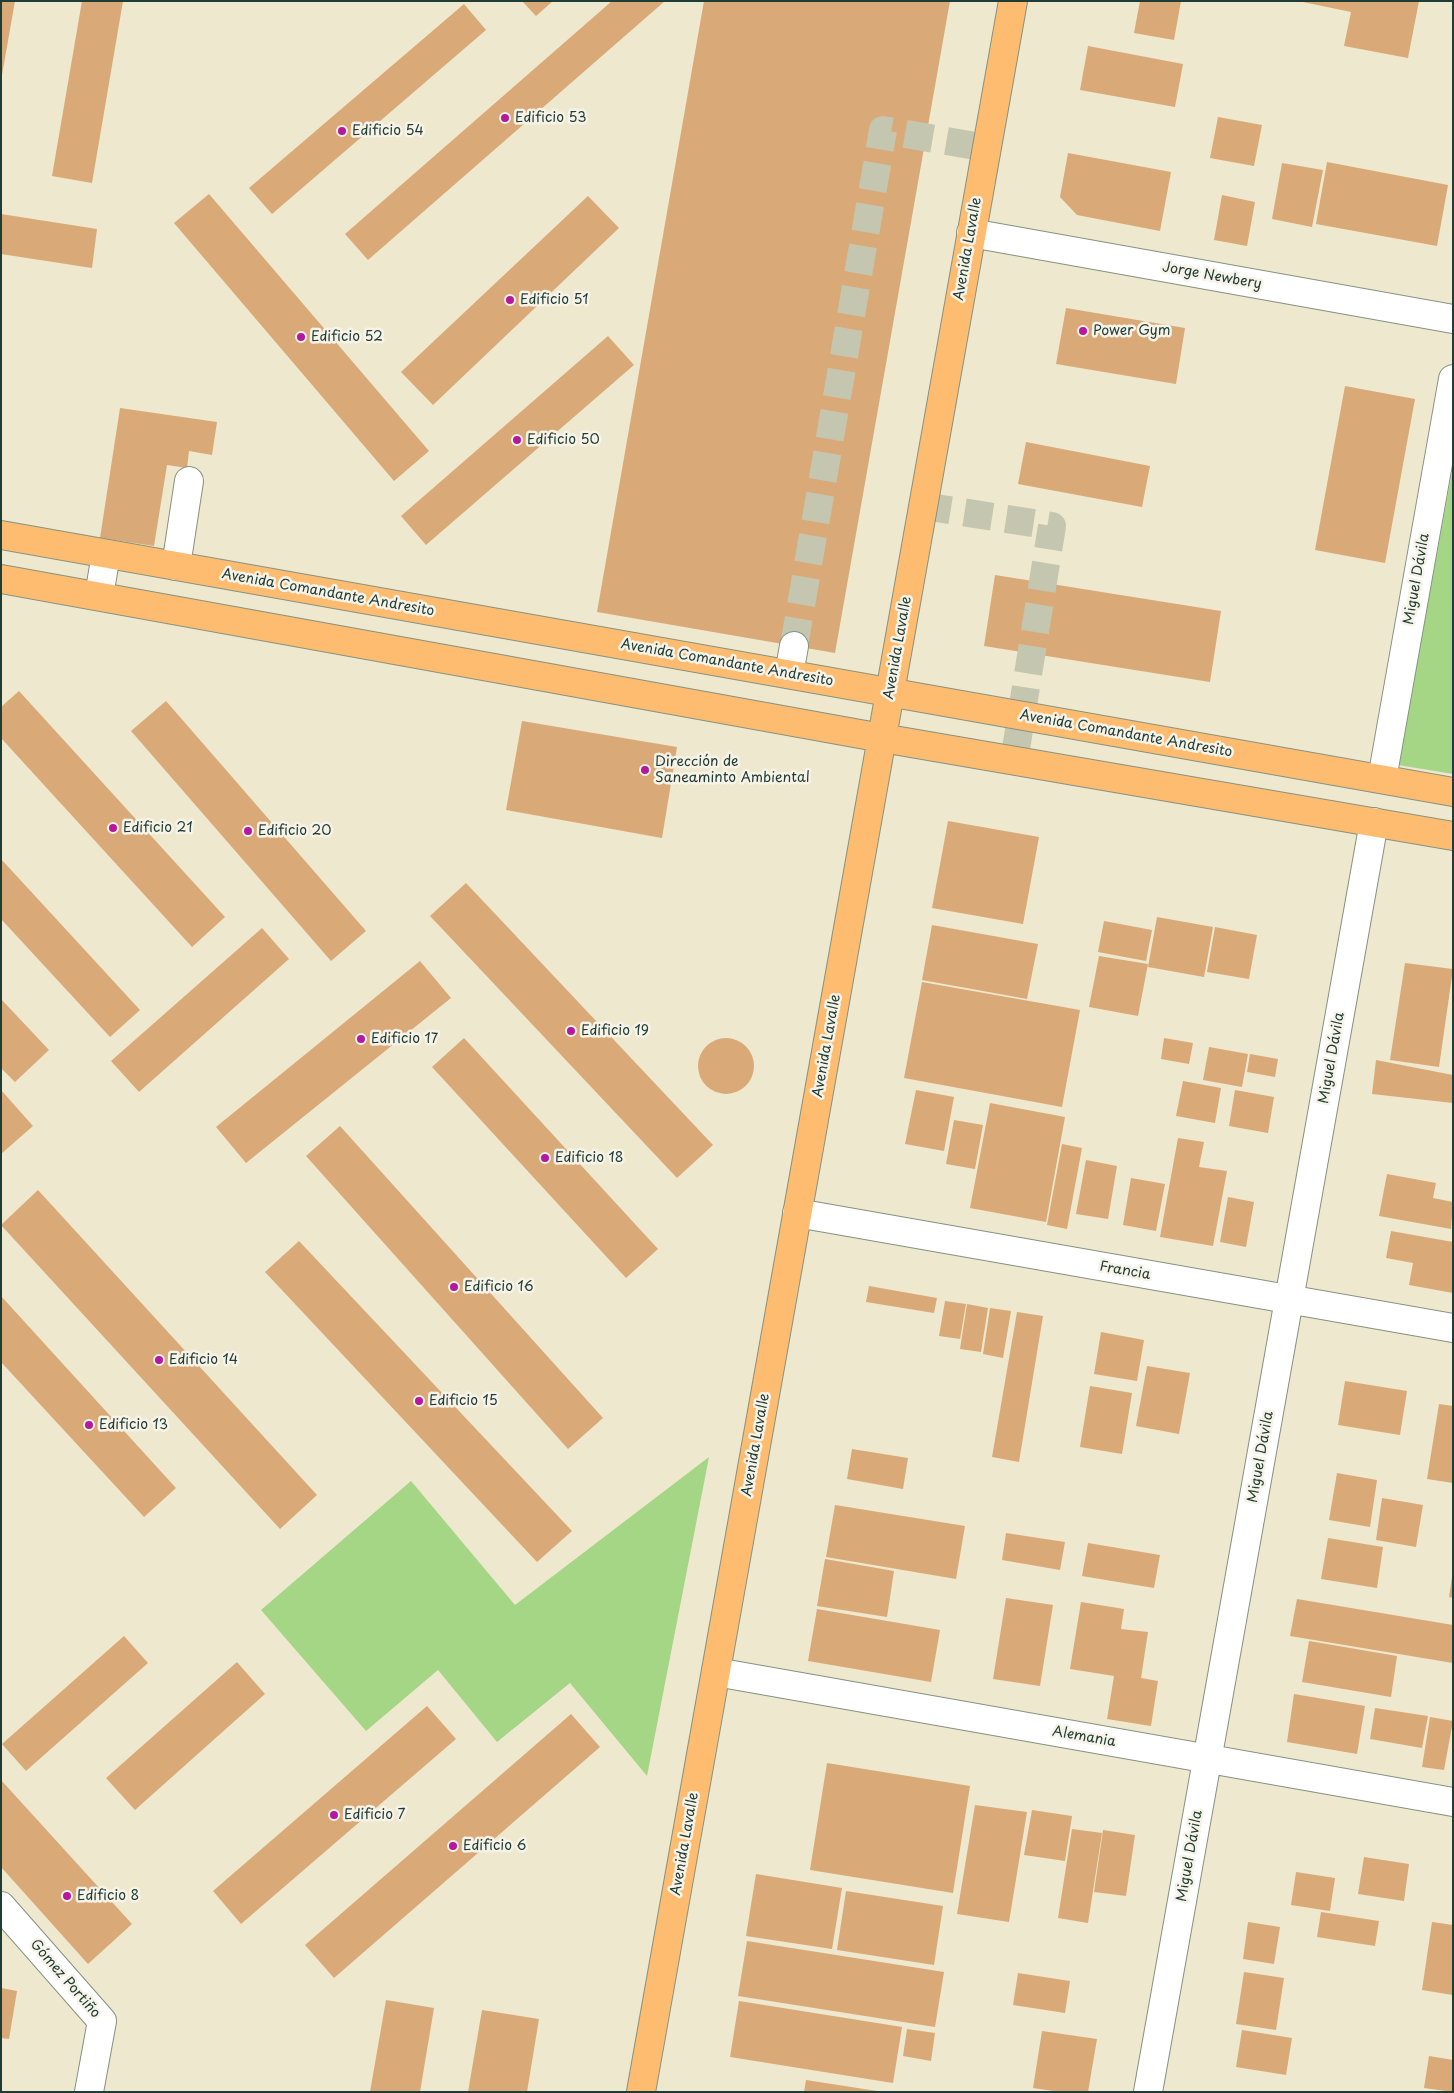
<!DOCTYPE html>
<meta charset="utf-8">
<style>
body{margin:0}
#map{position:relative;width:1454px;height:2093px;overflow:hidden;background:#eee8ce;font-family:"Playpen Sans",sans-serif}
canvas{display:block}
.frame{position:absolute;inset:0;border:2px solid #1f3d34;pointer-events:none}
</style>
<div id="map">
<canvas width="1454" height="2093"></canvas>
<div class="frame"></div>
</div>
<script>
const context = document.querySelector('canvas').getContext('2d');
context.lineJoin = 'round';
function fill(path, color) { context.fillStyle = color; context.fill(path, 'evenodd'); }
function trace(path, color, width, dash) { context.strokeStyle = color; context.lineWidth = width; context.lineCap = dash ? 'butt' : 'round'; context.setLineDash(dash || []); context.stroke(path); }
function label(font, color, halo, rows, align = 'center') {
  context.font = font + ' "Playpen Sans",sans-serif'; context.lineWidth = 5; context.setLineDash([]); context.textBaseline = 'middle'; context.strokeStyle = halo; context.fillStyle = color; for (const [text, x, y, turn = 0] of rows) {
    context.save(); context.translate(x, y); context.rotate((+turn || 0) * Math.PI / 180); context.textAlign = isNaN(turn) ? turn : align; if (halo) context.strokeText(text, 0, 0); context.fillText(text, 0, 0); context.restore();
  }
}
fill(new Path2D(`
 M 1453,467 L 1453,774 L 1398,765 Z
 M 709,1457 L 647,1776 L 570,1683 L 497,1742 L 438,1670 L 366,1731 L 261,1610 L 411,1481 L 515,1605 Z`), '#a4d685');
fill(new Path2D(`
 M 1,1 L 15,1 L 2,75 L 1,75 Z
 M 82,1 L 123,1 L 92,183 L 52,176 Z
 M 522,1 L 553,1 L 536,16 Z
 M 612,1 L 665,1 L 368,260 L 345,234 Z
 M 704,1 L 950,1 L 835,653 L 597,612 Z
 M 1140,1 L 1181,1 L 1174,40 L 1134,33 Z
 M 1298,1 L 1419,1 L 1408,58 L 1344,46 L 1351,12 Z
 M 464,4 L 486,30 L 272,214 L 249,188 Z
 M 1088,46 L 1183,64 L 1175,107 L 1080,90 Z
 M 1218,117 L 1262,125 L 1254,166 L 1210,158 Z
 M 1068,153 L 1171,172 L 1160,231 L 1077,215 L 1060,197 Z
 M 1327,162 L 1448,185 L 1437,246 L 1316,224 Z
 M 1282,163 L 1323,170 L 1312,227 L 1272,219 Z
 M 209,194 L 429,451 L 394,481 L 174,223 Z
 M 1222,195 L 1255,202 L 1247,246 L 1214,240 Z
 M 588,196 L 619,228 L 433,405 L 401,372 Z
 M 1,214 L 97,229 L 92,268 L 1,254 Z
 M 1066,308 L 1185,328 L 1176,384 L 1056,364 Z
 M 608,336 L 634,365 L 426,545 L 401,516 Z
 M 1345,386 L 1415,399 L 1385,563 L 1315,550 Z
 M 120,408 L 217,422 L 212,455 L 189,451 L 187,468 L 167,465 L 154,546 L 100,538 Z
 M 1026,442 L 1150,466 L 1142,507 L 1018,484 Z
 M 995,575 L 1221,611 L 1210,682 L 984,646 Z
 M 19,691 L 225,917 L 192,947 L 1,738 L 1,707 Z
 M 166,701 L 366,931 L 331,961 L 131,731 Z
 M 522,721 L 677,747 L 662,838 L 506,810 Z
 M 948,821 L 1039,837 L 1023,924 L 932,908 Z
 M 1,859 L 140,1010 L 110,1037 L 1,919 Z
 M 466,883 L 713,1145 L 677,1178 L 430,916 Z
 M 1157,917 L 1213,927 L 1204,977 L 1148,967 Z
 M 1104,921 L 1152,930 L 1146,961 L 1098,952 Z
 M 932,925 L 1038,944 L 1027,999 L 922,980 Z
 M 1215,927 L 1257,935 L 1249,979 L 1207,972 Z
 M 262,928 L 289,959 L 139,1092 L 111,1061 Z
 M 1099,956 L 1148,964 L 1138,1016 L 1089,1007 Z
 M 420,961 L 451,998 L 246,1163 L 216,1127 Z
 M 1405,963 L 1453,969 L 1439,1067 L 1390,1060 Z
 M 922,982 L 1080,1010 L 1062,1107 L 904,1078 Z
 M 1,999 L 49,1050 L 15,1082 L 1,1068 Z
 M 464,1038 L 658,1249 L 626,1278 L 432,1067 Z
 M 1164,1038 L 1193,1043 L 1189,1064 L 1161,1059 Z
 M698 1066a28 28 0 1 1 56 0a28 28 0 1 1-56 0Z
 M 1209,1047 L 1248,1054 L 1242,1087 L 1203,1080 Z
 M 1250,1054 L 1278,1059 L 1275,1077 L 1247,1072 Z
 M 1376,1060 L 1453,1075 L 1453,1103 L 1372,1094 Z
 M 1183,1081 L 1221,1088 L 1215,1123 L 1176,1116 Z
 M 1,1090 L 33,1126 L 1,1154 Z
 M 916,1090 L 954,1097 L 944,1151 L 905,1144 Z
 M 1235,1090 L 1274,1097 L 1268,1133 L 1229,1126 Z
 M 990,1103 L 1065,1117 L 1046,1222 L 970,1208 Z
 M 954,1120 L 983,1125 L 975,1169 L 946,1164 Z
 M 340,1126 L 603,1418 L 568,1449 L 306,1156 Z
 M 1178,1138 L 1204,1142 L 1199,1167 L 1227,1171 L 1213,1246 L 1160,1237 Z
 M 1062,1144 L 1082,1148 L 1067,1229 L 1047,1225 Z
 M 1086,1160 L 1117,1166 L 1108,1219 L 1076,1214 Z
 M 1387,1174 L 1436,1183 L 1433,1198 L 1453,1202 L 1451,1229 L 1379,1216 Z
 M 1131,1178 L 1165,1184 L 1156,1231 L 1123,1225 Z
 M 38,1190 L 317,1495 L 280,1529 L 1,1225 Z
 M 1228,1197 L 1254,1202 L 1246,1247 L 1220,1242 Z
 M 1391,1231 L 1453,1242 L 1453,1293 L 1409,1285 L 1413,1263 L 1386,1258 Z
 M 299,1241 L 572,1531 L 537,1562 L 265,1272 Z
 M 869,1286 L 937,1298 L 934,1313 L 866,1302 Z
 M 1,1296 L 176,1488 L 144,1517 L 1,1362 Z
 M 945,1301 L 966,1304 L 960,1339 L 939,1336 Z
 M 967,1304 L 988,1308 L 981,1352 L 960,1349 Z
 M 990,1308 L 1011,1311 L 1003,1358 L 983,1354 Z
 M 1017,1312 L 1043,1316 L 1019,1462 L 992,1457 Z
 M 1101,1332 L 1144,1340 L 1137,1381 L 1094,1374 Z
 M 1147,1366 L 1190,1373 L 1179,1434 L 1136,1426 Z
 M 1345,1381 L 1407,1391 L 1400,1435 L 1338,1425 Z
 M 1090,1386 L 1132,1393 L 1122,1454 L 1080,1447 Z
 M 1439,1404 L 1453,1406 L 1453,1483 L 1427,1479 Z
 M 852,1449 L 908,1458 L 903,1489 L 847,1479 Z
 M 1337,1473 L 1377,1480 L 1370,1527 L 1329,1520 Z
 M 1382,1498 L 1423,1505 L 1416,1547 L 1376,1540 Z
 M 835,1505 L 965,1526 L 956,1579 L 826,1557 Z
 M 1006,1533 L 1065,1542 L 1060,1570 L 1002,1560 Z
 M 1328,1538 L 1383,1547 L 1377,1588 L 1321,1579 Z
 M 1088,1543 L 1160,1555 L 1154,1588 L 1082,1576 Z
 M 825,1559 L 894,1571 L 887,1617 L 817,1606 Z
 M 1452,1577 L 1453,1577 L 1453,1598 L 1449,1597 Z
 M 1006,1598 L 1053,1605 L 1040,1686 L 993,1679 Z
 M 1297,1599 L 1453,1625 L 1453,1663 L 1290,1636 Z
 M 1081,1602 L 1124,1609 L 1121,1629 L 1148,1632 L 1141,1678 L 1158,1681 L 1151,1726 L 1107,1719 L 1114,1676 L 1070,1669 Z
 M 817,1609 L 940,1630 L 931,1682 L 808,1661 Z
 M 124,1636 L 148,1663 L 26,1771 L 2,1744 Z
 M 1309,1641 L 1397,1656 L 1391,1697 L 1302,1682 Z
 M 237,1662 L 265,1694 L 135,1810 L 106,1778 Z
 M 1294,1694 L 1365,1706 L 1357,1754 L 1287,1742 Z
 M 427,1706 L 456,1739 L 241,1924 L 213,1891 Z
 M 1375,1708 L 1428,1716 L 1422,1748 L 1370,1739 Z
 M 571,1714 L 600,1747 L 334,1978 L 305,1945 Z
 M 1430,1717 L 1453,1721 L 1444,1770 L 1422,1767 Z
 M 827,1763 L 970,1786 L 953,1893 L 810,1870 Z
 M 1,1780 L 132,1924 L 88,1964 L 1,1867 Z
 M 975,1805 L 1027,1812 L 1009,1922 L 957,1914 Z
 M 1032,1810 L 1072,1816 L 1065,1861 L 1024,1855 Z
 M 1072,1829 L 1102,1833 L 1088,1923 L 1058,1918 Z
 M 1103,1830 L 1135,1835 L 1126,1896 L 1094,1892 Z
 M 1364,1857 L 1409,1864 L 1404,1901 L 1358,1894 Z
 M 1296,1872 L 1335,1878 L 1330,1911 L 1291,1905 Z
 M 756,1874 L 842,1888 L 832,1949 L 746,1936 Z
 M 846,1891 L 943,1906 L 934,1965 L 837,1950 Z
 M 1321,1912 L 1379,1921 L 1375,1946 L 1317,1937 Z
 M 1248,1922 L 1280,1927 L 1274,1964 L 1243,1959 Z
 M 1432,1922 L 1453,1925 L 1453,1995 L 1422,1990 Z
 M 747,1941 L 944,1972 L 935,2027 L 738,1996 Z
 M 1244,1972 L 1284,1978 L 1276,2030 L 1236,2024 Z
 M 1018,1973 L 1070,1981 L 1065,2013 L 1013,2005 Z
 M 1,1988 L 17,1991 L 9,2039 L 1,2038 Z
 M 386,2000 L 434,2008 L 420,2092 L 370,2092 Z
 M 739,2001 L 902,2027 L 893,2083 L 730,2057 Z
 M 482,2010 L 539,2019 L 527,2092 L 468,2092 Z
 M 907,2029 L 935,2033 L 931,2061 L 903,2056 Z
 M 1242,2030 L 1292,2038 L 1286,2075 L 1236,2067 Z
 M 1042,2031 L 1097,2039 L 1088,2092 L 1060,2092 L 1033,2088 Z
 M 1429,2056 L 1453,2060 L 1453,2092 L 1424,2088 Z
 M 806,2080 L 877,2091 L 877,2092 L 804,2092 Z`), '#daa978');
trace(new Path2D(`
 M 923,506 L 1052,526 L 1014,761
 M 794,646 L 883,130 L 987,148`), '#c5c6af', 28, [28, 14]);
const minor = new Path2D(`
 M 971,233 L 1453,319
 M 176,566 L 189,481
 M 99,596 L 106,554
 M 789,674 L 794,646
 M 1382,779 L 1453,379
 M 797,1213 L 1453,1328
 M 716,1672 L 1453,1802
 M 1,1906 L 102,2021 L 89,2092
 M 1148,2092 L 1374,822`);
const major = new Path2D(`
 M 1,535 L 1453,792
 M 1,579 L 882,738 L 1453,836
 M 641,2092 L 1013,1`);
trace(minor, '#869281', 30);
trace(major, '#869281', 30);
trace(minor, '#fff', 28);
trace(major, '#fdbc6f', 28);
for (const [x, y, r, color] of [
 [505,118,5,"#b5179e"],
 [342,131,5,"#b5179e"],
 [510,300,5,"#b5179e"],
 [1083,331,5,"#b5179e"],
 [301,337,5,"#b5179e"],
 [517,440,5,"#b5179e"],
 [645,770,5,"#b5179e"],
 [113,828,5,"#b5179e"],
 [248,831,5,"#b5179e"],
 [571,1031,5,"#b5179e"],
 [361,1039,5,"#b5179e"],
 [545,1158,5,"#b5179e"],
 [454,1287,5,"#b5179e"],
 [159,1360,5,"#b5179e"],
 [419,1401,5,"#b5179e"],
 [89,1425,5,"#b5179e"],
 [334,1815,5,"#b5179e"],
 [453,1846,5,"#b5179e"],
 [67,1896,5,"#b5179e"]
]) { const dot = new Path2D(); dot.arc(x, y, r, 0, 2 * Math.PI); context.fillStyle = color; context.fill(dot); trace(dot, '#f7f3e8', 2); }
label('14px', '#1f3d34', '#f7f3e8', [
 ["Edificio 53",515,118],
 ["Edificio 54",352,131],
 ["Edificio 51",520,300],
 ["Power Gym",1093,331],
 ["Edificio 52",311,337],
 ["Edificio 50",527,440],
 ["Dirección de",655,762],
 ["Saneaminto Ambiental",655,778],
 ["Edificio 21",123,828],
 ["Edificio 20",258,831],
 ["Edificio 19",581,1031],
 ["Edificio 17",371,1039],
 ["Edificio 18",555,1158],
 ["Edificio 16",464,1287],
 ["Edificio 14",169,1360],
 ["Edificio 15",429,1401],
 ["Edificio 13",99,1425],
 ["Edificio 7",344,1815],
 ["Edificio 6",463,1846],
 ["Edificio 8",77,1896]
], 'left');
label('14px', '#1f3d34', '#f7f3e8', [
 ["Avenida Lavalle",968,249,-80],
 ["Jorge Newbery",1212,276,10],
 ["Miguel Dávila",1417,579,-80],
 ["Avenida Comandante Andresito",328,593,10],
 ["Avenida Lavalle",898,648,-80],
 ["Avenida Comandante Andresito",727,663,10],
 ["Avenida Comandante Andresito",1126,734,10],
 ["Avenida Lavalle",827,1046,-80],
 ["Miguel Dávila",1332,1058,-80],
 ["Francia",1125,1271,10],
 ["Avenida Lavalle",756,1445,-80],
 ["Miguel Dávila",1261,1457,-80],
 ["Alemania",1084,1737,10],
 ["Avenida Lavalle",685,1844,-80],
 ["Miguel Dávila",1190,1856,-80],
 ["Gómez Portiño",65,1979,49]
]);
</script>
